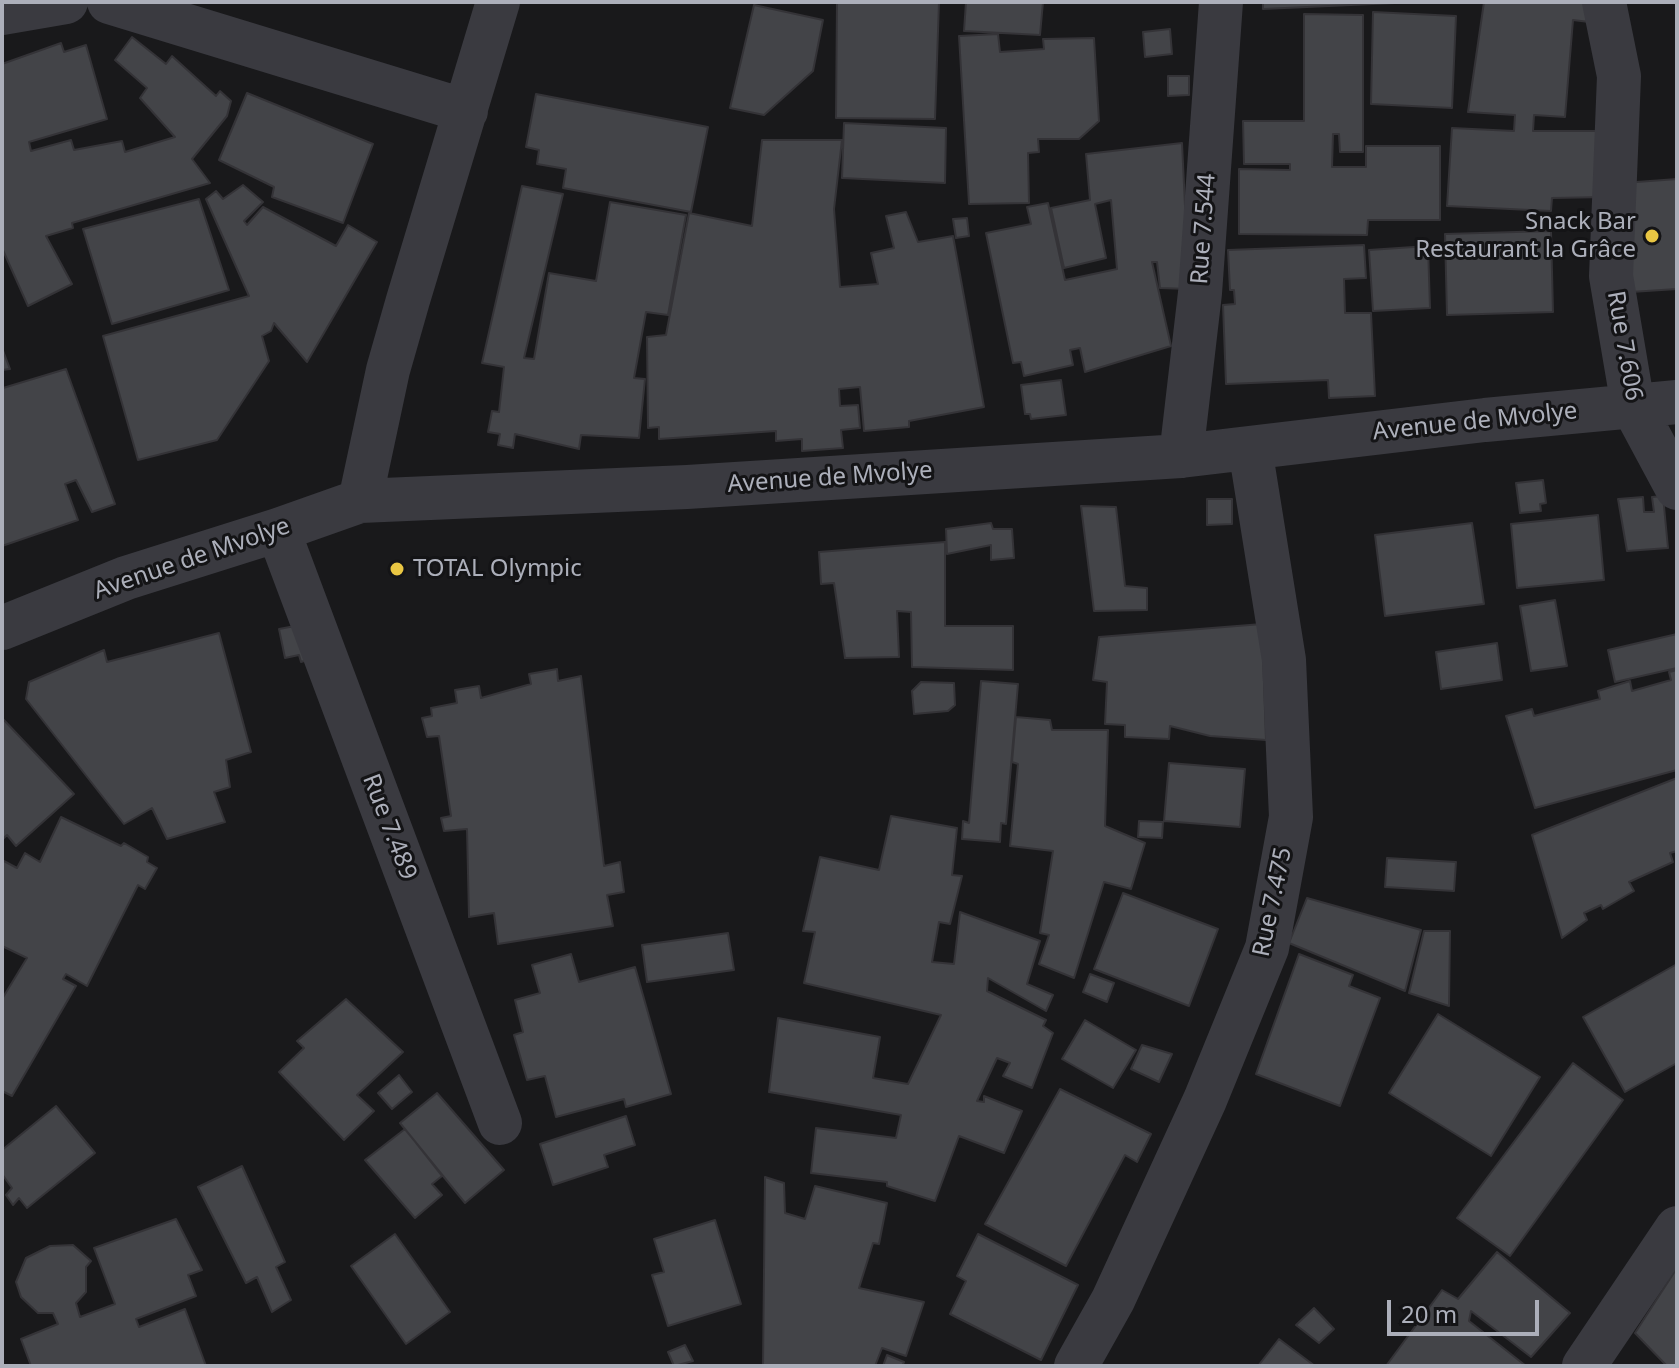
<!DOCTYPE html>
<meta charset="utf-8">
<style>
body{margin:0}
#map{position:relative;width:1679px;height:1368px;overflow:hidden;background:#19191b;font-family:"Noto Sans",sans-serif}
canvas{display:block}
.frame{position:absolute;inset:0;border:4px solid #acafba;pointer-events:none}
.scale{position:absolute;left:1387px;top:1300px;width:152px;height:36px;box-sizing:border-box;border:4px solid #acafba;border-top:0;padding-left:10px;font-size:24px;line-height:28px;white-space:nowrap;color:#acafba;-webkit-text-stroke:6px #141416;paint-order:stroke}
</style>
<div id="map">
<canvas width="1679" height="1368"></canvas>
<div class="frame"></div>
<div class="scale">20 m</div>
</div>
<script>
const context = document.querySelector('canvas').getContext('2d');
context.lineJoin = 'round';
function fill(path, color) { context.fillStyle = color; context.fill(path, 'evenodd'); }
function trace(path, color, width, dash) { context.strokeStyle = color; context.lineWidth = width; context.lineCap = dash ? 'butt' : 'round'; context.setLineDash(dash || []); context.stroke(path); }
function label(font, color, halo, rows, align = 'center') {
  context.font = font + ' "Noto Sans",sans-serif'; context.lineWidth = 6; context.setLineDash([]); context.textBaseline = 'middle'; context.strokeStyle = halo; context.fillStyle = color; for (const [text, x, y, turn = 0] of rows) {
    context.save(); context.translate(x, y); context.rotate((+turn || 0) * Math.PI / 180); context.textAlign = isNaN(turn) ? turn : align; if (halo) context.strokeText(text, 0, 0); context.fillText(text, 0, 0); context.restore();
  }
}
const building = new Path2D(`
 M 837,2 L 939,2 L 935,119 L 836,118 Z
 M 966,2 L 1043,2 L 1040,35 L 964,31 Z
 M 1263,2 L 1417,2 L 1263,9 Z
 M 1484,2 L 1590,2 L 1589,22 L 1573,20 L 1565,117 L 1534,115 L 1533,131 L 1603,131 L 1606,197 L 1552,198 L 1551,211 L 1447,206 L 1452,128 L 1514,131 L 1515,115 L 1468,112 Z
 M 754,5 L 823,20 L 813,71 L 764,115 L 730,108 Z
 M 1373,12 L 1456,16 L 1452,108 L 1371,104 Z
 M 1304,14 L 1363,15 L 1363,152 L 1340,152 L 1339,134 L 1333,134 L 1332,167 L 1366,167 L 1366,146 L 1440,146 L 1440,220 L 1368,220 L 1367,235 L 1239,234 L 1239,169 L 1290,170 L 1290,164 L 1244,164 L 1243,121 L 1304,121 Z
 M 1170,29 L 1172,54 L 1145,57 L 1143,32 Z
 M 998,34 L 1000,52 L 1044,49 L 1043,39 L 1094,38 L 1099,121 L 1079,139 L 1038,139 L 1039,152 L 1028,153 L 1029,203 L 969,204 L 959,36 Z
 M 132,37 L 166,64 L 172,56 L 216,96 L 220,91 L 231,101 L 227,116 L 192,159 L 210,183 L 72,223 L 73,228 L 46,236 L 72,284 L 28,306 L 2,248 L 2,64 L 61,43 L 64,52 L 86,45 L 107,119 L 29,142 L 31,151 L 71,140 L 74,150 L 122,141 L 125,152 L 175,137 L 140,98 L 147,88 L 115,60 Z
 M 1168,76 L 1189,76 L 1189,95 L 1168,96 Z
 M 247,93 L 373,144 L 343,223 L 272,197 L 274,187 L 219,160 Z
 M 536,94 L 708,127 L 691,212 L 563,188 L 566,169 L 537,164 L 539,150 L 526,147 Z
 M 844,123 L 946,128 L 945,183 L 842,178 Z
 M 762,140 L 842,140 L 834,209 L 840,287 L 878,284 L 871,253 L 894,248 L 886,216 L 906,212 L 918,242 L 953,236 L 984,407 L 909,421 L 909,427 L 864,431 L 860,387 L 839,389 L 840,406 L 858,405 L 860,428 L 841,430 L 843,448 L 802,451 L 802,439 L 776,441 L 776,431 L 659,439 L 659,427 L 648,428 L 647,337 L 666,335 L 689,213 L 752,226 Z
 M 1182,143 L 1189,289 L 1160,288 L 1157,262 L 1152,262 L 1171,346 L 1085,372 L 1080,348 L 1070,350 L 1073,365 L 1024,376 L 1021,362 L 1013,363 L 986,233 L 1031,224 L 1027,207 L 1048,203 L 1065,280 L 1117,269 L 1111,200 L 1095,204 L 1106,258 L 1064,268 L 1051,208 L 1090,200 L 1086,154 Z
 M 1677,179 L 1677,289 L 1631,292 L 1623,183 Z
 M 243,185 L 263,202 L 244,221 L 247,225 L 263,207 L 336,246 L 348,225 L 377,242 L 307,362 L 274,323 L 271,331 L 262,336 L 269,361 L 217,440 L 138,460 L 103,336 L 249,296 L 206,199 L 216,191 L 223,199 Z
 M 522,186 L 563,194 L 524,358 L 534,359 L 549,273 L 596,281 L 610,202 L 686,215 L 668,315 L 646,312 L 634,378 L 645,379 L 639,438 L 581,435 L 579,449 L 515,434 L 513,448 L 498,445 L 500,434 L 488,432 L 492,411 L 499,412 L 504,367 L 482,363 Z
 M 199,199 L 229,290 L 112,324 L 83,229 Z
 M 967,218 L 969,236 L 956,238 L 953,219 Z
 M 1551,231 L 1553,312 L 1447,315 L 1445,234 Z
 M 1364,245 L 1366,278 L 1344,279 L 1345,313 L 1371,313 L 1375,396 L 1329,398 L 1328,380 L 1226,384 L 1223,305 L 1235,304 L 1234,290 L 1230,290 L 1228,250 Z
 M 1428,246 L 1430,308 L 1373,311 L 1369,250 Z
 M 2,348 L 10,369 L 2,370 Z
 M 66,369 L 115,504 L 92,512 L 76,480 L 65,484 L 78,520 L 2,546 L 2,386 L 3,388 Z
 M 1061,380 L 1066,415 L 1031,419 L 1030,414 L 1025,414 L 1021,385 Z
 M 1543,480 L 1546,503 L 1540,504 L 1541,511 L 1520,513 L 1516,483 Z
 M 1663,496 L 1668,548 L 1627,551 L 1618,499 L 1643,497 L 1644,512 L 1654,512 L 1652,497 Z
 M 1207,499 L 1232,499 L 1232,524 L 1207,525 Z
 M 1081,506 L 1116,507 L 1125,586 L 1147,588 L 1147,610 L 1094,611 Z
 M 1598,515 L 1604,580 L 1517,588 L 1511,524 Z
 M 991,523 L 993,529 L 1012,529 L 1014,558 L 991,560 L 991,545 L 947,554 L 946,529 Z
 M 1472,523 L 1484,604 L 1385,616 L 1375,535 Z
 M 945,542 L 945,626 L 1013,626 L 1013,670 L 912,667 L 911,612 L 897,611 L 899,657 L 845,658 L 834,583 L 821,584 L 819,552 Z
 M 1555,600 L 1567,666 L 1531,671 L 1520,606 Z
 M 316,622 L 323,655 L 301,662 L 299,655 L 285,658 L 279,629 Z
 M 1262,624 L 1266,740 L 1210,736 L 1170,726 L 1169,739 L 1125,737 L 1125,725 L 1105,724 L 1107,682 L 1093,680 L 1099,637 Z
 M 219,633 L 251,752 L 226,760 L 230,787 L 214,792 L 225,822 L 167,839 L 152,808 L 124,824 L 26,699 L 29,682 L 104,650 L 107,662 Z
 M 1677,634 L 1677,668 L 1615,682 L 1608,650 Z
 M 1497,643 L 1502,680 L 1441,689 L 1436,652 Z
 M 557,669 L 558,681 L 581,676 L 604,866 L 620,862 L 624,892 L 607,895 L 613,926 L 498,944 L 494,913 L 469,917 L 467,829 L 444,831 L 441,818 L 451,816 L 439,736 L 427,737 L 422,718 L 432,716 L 431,708 L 457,703 L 455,690 L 479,686 L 481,698 L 531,684 L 529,674 Z
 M 1677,670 L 1677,770 L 1535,808 L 1506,716 L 1532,709 L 1534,716 L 1600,699 L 1598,691 L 1630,681 L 1632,691 L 1671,680 L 1669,672 Z
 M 981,681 L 1018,684 L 1006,824 L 1001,823 L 1000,842 L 962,839 L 963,821 L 969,823 Z
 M 921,682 L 954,683 L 955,705 L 948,711 L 914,714 L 912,691 Z
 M 1016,717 L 1050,720 L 1052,730 L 1108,730 L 1105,826 L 1145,843 L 1131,889 L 1104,882 L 1074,978 L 1039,964 L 1049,935 L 1040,933 L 1053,851 L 1010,846 L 1018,764 L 1012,762 Z
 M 2,718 L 74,794 L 16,846 L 7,835 L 2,840 Z
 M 1169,763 L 1245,769 L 1240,827 L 1164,821 Z
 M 1677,778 L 1677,851 L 1670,853 L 1673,862 L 1629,882 L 1634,891 L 1603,909 L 1601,905 L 1584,913 L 1587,920 L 1562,938 L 1532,835 Z
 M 891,816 L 957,828 L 952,875 L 962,876 L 950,924 L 939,922 L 932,962 L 954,964 L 960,912 L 1040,941 L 1027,984 L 1053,995 L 1046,1011 L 988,978 L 987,991 L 1046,1020 L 1043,1026 L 1053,1033 L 1032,1088 L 1003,1076 L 1010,1063 L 997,1058 L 977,1101 L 984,1102 L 984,1096 L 1022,1111 L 1004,1153 L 959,1136 L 935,1201 L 887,1186 L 887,1182 L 811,1173 L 816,1128 L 896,1138 L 901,1115 L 769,1092 L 778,1018 L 880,1037 L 873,1078 L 908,1084 L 941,1015 L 804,983 L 815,932 L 803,931 L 820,857 L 879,870 Z
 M 61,817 L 121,846 L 124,843 L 148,857 L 147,862 L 157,868 L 145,889 L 138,885 L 87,986 L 66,974 L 63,979 L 76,986 L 12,1096 L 2,1091 L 2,999 L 27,958 L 2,946 L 2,860 L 17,868 L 25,853 L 40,862 Z
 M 1139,821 L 1163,822 L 1162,838 L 1138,837 Z
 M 1387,858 L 1456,862 L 1454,891 L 1385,887 Z
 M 1123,893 L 1218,929 L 1189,1006 L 1094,969 Z
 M 1307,898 L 1421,930 L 1405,991 L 1289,943 Z
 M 1424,931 L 1450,931 L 1449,1006 L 1409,993 Z
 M 728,933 L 734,970 L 647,982 L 642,945 Z
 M 571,954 L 579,982 L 635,967 L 671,1094 L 626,1107 L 624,1099 L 556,1117 L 545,1076 L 527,1080 L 514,1035 L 523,1032 L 515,1000 L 540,993 L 532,965 Z
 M 1299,954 L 1353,975 L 1349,986 L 1380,998 L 1340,1106 L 1256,1074 Z
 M 1677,964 L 1677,1063 L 1625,1092 L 1583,1017 Z
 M 1090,974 L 1114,983 L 1107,1002 L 1083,992 Z
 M 346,999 L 403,1052 L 357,1095 L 374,1111 L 344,1140 L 279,1072 L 304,1048 L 297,1041 Z
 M 1438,1014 L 1540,1077 L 1491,1156 L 1389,1093 Z
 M 1085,1020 L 1136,1050 L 1113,1088 L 1062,1059 Z
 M 1142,1045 L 1172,1054 L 1159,1082 L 1131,1069 Z
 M 1573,1063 L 1623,1100 L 1510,1256 L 1457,1218 Z
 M 399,1075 L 412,1092 L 392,1109 L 378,1093 Z
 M 1060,1089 L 1151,1134 L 1137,1162 L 1125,1155 L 1066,1266 L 985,1224 Z
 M 437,1093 L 504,1170 L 465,1203 L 400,1123 Z
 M 56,1106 L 95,1153 L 27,1208 L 19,1198 L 13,1205 L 6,1195 L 12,1188 L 2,1174 L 2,1150 Z
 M 626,1116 L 635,1145 L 604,1155 L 608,1167 L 553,1185 L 540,1144 Z
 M 405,1129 L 442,1176 L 432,1184 L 442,1195 L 415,1218 L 365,1160 Z
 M 242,1166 L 285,1262 L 276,1267 L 291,1300 L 272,1312 L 257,1277 L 246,1283 L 198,1187 Z
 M 765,1177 L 784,1183 L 785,1213 L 805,1219 L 815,1186 L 887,1203 L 879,1244 L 873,1243 L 859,1288 L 924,1302 L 906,1356 L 882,1348 L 875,1366 L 763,1366 Z
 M 176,1219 L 202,1270 L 188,1275 L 196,1296 L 136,1319 L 139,1327 L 185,1309 L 206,1366 L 31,1366 L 21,1339 L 58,1324 L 53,1313 L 38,1313 L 21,1297 L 16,1282 L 26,1258 L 50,1246 L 73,1245 L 91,1261 L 86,1267 L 86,1292 L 76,1303 L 80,1317 L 115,1304 L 94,1248 Z
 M 715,1220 L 741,1304 L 668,1326 L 652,1275 L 664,1272 L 654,1239 Z
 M 395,1234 L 450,1312 L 406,1344 L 351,1266 Z
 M 978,1234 L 1078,1285 L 1041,1360 L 950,1314 L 966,1281 L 957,1276 Z
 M 1497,1252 L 1570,1313 L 1531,1357 L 1471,1311 L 1469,1321 L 1526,1366 L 1386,1366 L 1442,1290 L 1458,1299 Z
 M 1677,1268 L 1677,1366 L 1667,1366 L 1635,1333 Z
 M 1314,1308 L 1334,1329 L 1319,1343 L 1296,1325 Z
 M 1279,1339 L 1315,1366 L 1258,1366 Z
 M 685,1345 L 693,1361 L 674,1366 L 668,1352 Z
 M 887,1355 L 904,1362 L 902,1366 L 883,1366 Z`);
fill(building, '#434448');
trace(building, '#343337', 2);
trace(new Path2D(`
 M 109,2 L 466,111
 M 1604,2 L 1619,76 L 1611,276 L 1633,406 L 1677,488
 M 2,13 L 66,2
 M 1181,456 L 1200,293 L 1221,2
 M 360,501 L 388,370 L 408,300 L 498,2
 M 278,530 L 500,1123
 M 2,628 L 126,578 L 278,530 L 360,501 L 687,487 L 1181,456 L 1485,420 L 1677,402
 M 1076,1366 L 1113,1300 L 1205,1100 L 1267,948 L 1291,817 L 1284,660 L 1250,448
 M 1584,1366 L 1677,1228`), '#3a3a40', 44);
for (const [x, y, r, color] of [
 [1652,236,8,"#e9c643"],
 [397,569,8,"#e9c643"]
]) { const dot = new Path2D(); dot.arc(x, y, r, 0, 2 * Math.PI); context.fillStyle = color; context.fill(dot); trace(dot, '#141416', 3); }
label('24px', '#acafba', '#141416', [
 ["Snack Bar",1636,222],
 ["Restaurant la Grâce",1636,250],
 ["TOTAL Olympic",413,569,"left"]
], 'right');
label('24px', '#acafba', '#141416', [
 ["Rue 7.544",1204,229,-86],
 ["Rue 7.606",1624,346,80],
 ["Avenue de Mvolye",1475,422,-6],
 ["Avenue de Mvolye",830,478,-4],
 ["Avenue de Mvolye",192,559,-19],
 ["Rue 7.489",389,827,69],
 ["Rue 7.475",1273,902,-78]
]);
</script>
